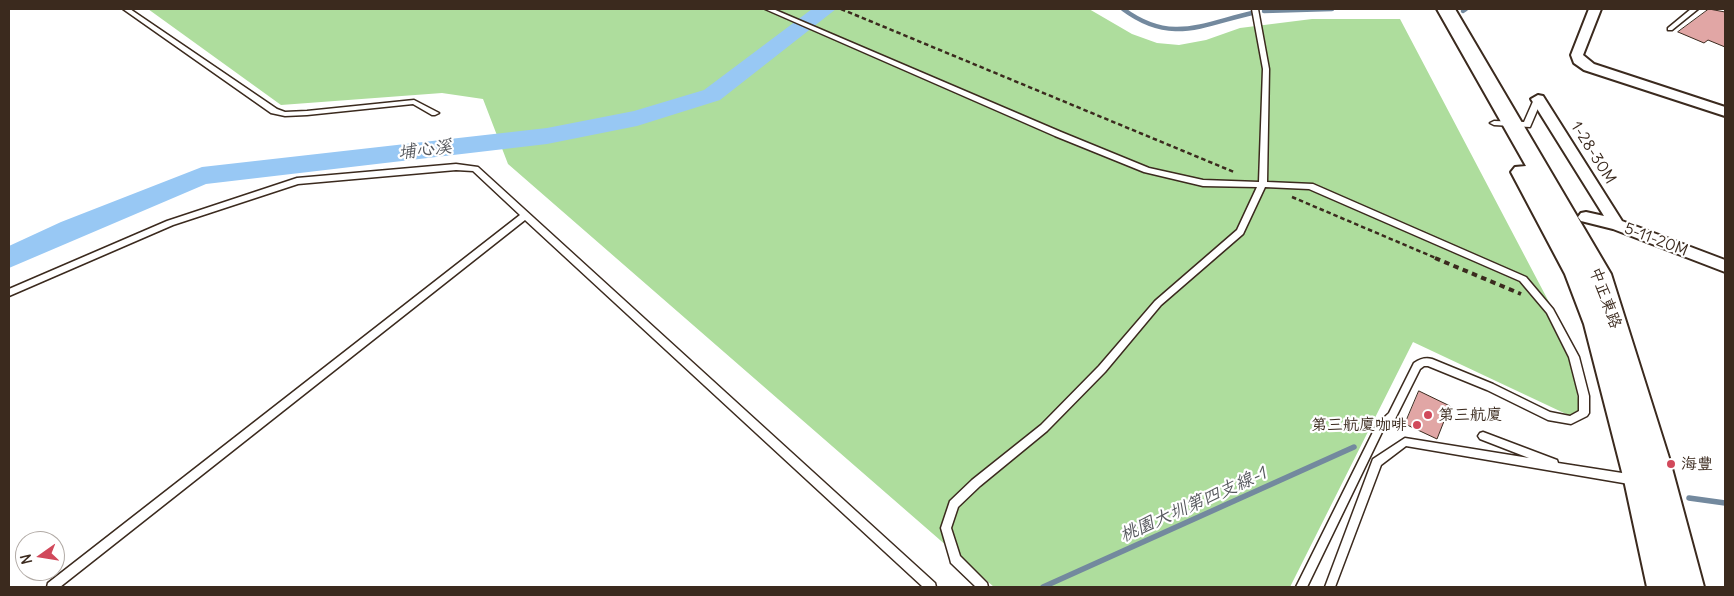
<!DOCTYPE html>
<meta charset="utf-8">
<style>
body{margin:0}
#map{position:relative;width:1734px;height:596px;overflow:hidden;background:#fff;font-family:Delius,sans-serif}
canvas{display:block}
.frame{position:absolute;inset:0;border:10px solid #3b2a1e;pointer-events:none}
.north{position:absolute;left:15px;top:531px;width:50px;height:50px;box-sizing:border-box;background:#fff;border:1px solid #b1aaa5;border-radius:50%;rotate:257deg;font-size:14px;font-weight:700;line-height:20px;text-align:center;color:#3b2a1e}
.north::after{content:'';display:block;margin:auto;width:18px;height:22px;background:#d1495b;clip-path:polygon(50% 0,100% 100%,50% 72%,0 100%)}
</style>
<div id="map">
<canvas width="1734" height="596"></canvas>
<div class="frame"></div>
<div class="north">N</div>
</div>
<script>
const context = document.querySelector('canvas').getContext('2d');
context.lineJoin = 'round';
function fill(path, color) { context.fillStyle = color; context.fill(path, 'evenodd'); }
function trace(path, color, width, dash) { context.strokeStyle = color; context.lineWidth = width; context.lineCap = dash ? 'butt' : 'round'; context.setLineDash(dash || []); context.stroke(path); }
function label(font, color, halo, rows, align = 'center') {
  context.font = font + ' Delius,"LXGW WenKai TC",sans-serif'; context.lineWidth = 4.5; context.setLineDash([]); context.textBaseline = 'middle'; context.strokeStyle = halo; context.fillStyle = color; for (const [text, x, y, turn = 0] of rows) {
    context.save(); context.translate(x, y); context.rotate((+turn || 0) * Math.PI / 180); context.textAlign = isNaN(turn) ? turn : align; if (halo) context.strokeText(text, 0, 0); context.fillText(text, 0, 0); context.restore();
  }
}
fill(new Path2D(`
 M 148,9 L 1089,9 L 1132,34 L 1157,43 L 1179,45 L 1206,40 L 1240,28 L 1312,19 L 1400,19 L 1570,342 L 1581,421 L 1413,342 L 1290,587 L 994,587 L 508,164 L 483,99 L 442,93 L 281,105 Z`), '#aedd9d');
trace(new Path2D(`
 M 1123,9 C 1170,44 1201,25 1252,13
 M 1264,11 L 1332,9
 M 1463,11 L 1466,9`), '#73899e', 4.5);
trace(new Path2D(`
 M 1689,498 L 1725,503
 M 1043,587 L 1354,447`), '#73899e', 5.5);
fill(new Path2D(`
 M 812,9 L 836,9 L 720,100 L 637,126 L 547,144 L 206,184 L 9,268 L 9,246 L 61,222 L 202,167 L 547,128 L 634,111 L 704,90 Z`), '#98c8f4');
const building = new Path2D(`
 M 1709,9 L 1725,12 L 1725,47 L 1708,40 L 1704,43 L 1678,32 Z
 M 1419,391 L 1450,406 L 1437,439 L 1405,424 Z`);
fill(building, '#e1a6a5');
trace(building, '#3b2a1e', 1);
const lane = new Path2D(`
 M 123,9 L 130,9 L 277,109 L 285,112 L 307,111 L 414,100 L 439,113 L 435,115 L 432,115 L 413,104 L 307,115 L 285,116 L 271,113 Z
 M 765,9 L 773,9 L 1061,132 L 1149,168 L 1203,180 L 1259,182 L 1263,69 L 1252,9 L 1258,9 L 1269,69 L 1267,182 L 1313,184 L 1526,277 L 1553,309 L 1579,357 L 1589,396 L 1589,413 L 1587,416 L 1571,424 L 1548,420 L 1487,390 L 1428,366 L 1424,366 L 1420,369 L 1395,419 L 1383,430 L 1307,587 L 1296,587 L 1377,424 L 1389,413 L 1414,363 C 1420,359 1425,357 1432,359 L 1493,384 L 1550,412 L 1570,416 L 1579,411 L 1579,396 L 1569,357 L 1547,313 L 1520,281 L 1309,189 L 1265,187 L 1243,234 L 1161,305 L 1105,372 L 1047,431 L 980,486 L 958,507 L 951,528 L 960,556 L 987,583 L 988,587 L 976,587 L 951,563 L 950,559 L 941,528 L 950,501 L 972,480 L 1041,425 L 1099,366 L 1155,301 L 1237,230 L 1257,187 L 1203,186 L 1144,172 L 1055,136 Z
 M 1691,9 L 1698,9 L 1672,30 L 1668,30 L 1668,28 Z
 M 1535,97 L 1538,97 L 1542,99 L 1530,127 L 1494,125 L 1490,123 L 1494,121 L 1524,122 Z
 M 456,164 L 478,167 L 935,583 L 936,587 L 923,587 L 525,220 L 60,587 L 47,587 L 48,583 L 520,215 L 473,171 L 456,170 L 298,184 L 173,225 L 9,296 L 9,289 L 167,221 L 297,178 Z
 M 1483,432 L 1557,460 L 1558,463 L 1635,475 L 1639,477 L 1640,480 L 1639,483 L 1635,485 L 1406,446 L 1381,465 L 1335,587 L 1325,587 L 1373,459 L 1405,438 L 1529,458 L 1480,439 L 1478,436 L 1480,433 Z`);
const street = new Path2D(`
 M 1589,9 L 1601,9 L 1583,55 L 1594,64 L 1725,107 L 1725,116 L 1584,70 L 1574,63 L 1571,55 Z
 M 1538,95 L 1543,96 L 1622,221 L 1725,260 L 1725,272 L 1613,229 L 1581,221 L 1578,217 L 1581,213 L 1586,212 L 1604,216 L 1531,99 Z`);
const secondary = new Path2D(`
 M 1437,9 L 1455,9 L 1611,274 L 1670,461 L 1704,587 L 1647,587 L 1624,480 L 1584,324 L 1565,274 L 1511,172 L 1515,167 L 1526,166 Z`);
trace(lane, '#3b2a1e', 3);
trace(street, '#3b2a1e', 4);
trace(secondary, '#3b2a1e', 4);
trace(new Path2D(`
 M 841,9 L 1234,172
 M 1292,197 L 1438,259`), '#3b2a1e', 2.5, [4.5, 3]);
trace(new Path2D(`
 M 1435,258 L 1521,294`), '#3b2a1e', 4, [5.5, 4.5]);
fill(lane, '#fff');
fill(street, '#fff');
fill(secondary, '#fff');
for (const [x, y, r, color] of [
 [1428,415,5,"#d1495b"],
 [1417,425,5,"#d1495b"],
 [1671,464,5,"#d1495b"]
]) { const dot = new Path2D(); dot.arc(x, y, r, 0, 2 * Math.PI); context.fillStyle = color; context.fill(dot); trace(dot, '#fff', 2); }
label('16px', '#3b2a1e', '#fff', [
 ["1-28-30M",1593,153,58],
 ["5-11-20M",1656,240,21],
 ["中正東路",1605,298,70]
]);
label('16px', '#3b2a1e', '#fff', [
 ["第三航廈",1438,415],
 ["第三航廈咖啡",1407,425,"right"],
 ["海豐",1681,464]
], 'left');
label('italic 18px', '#57595e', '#fff', [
 ["埔心溪",425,150,-7],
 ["桃園大圳第四支線-1",1193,505,-24]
]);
</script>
